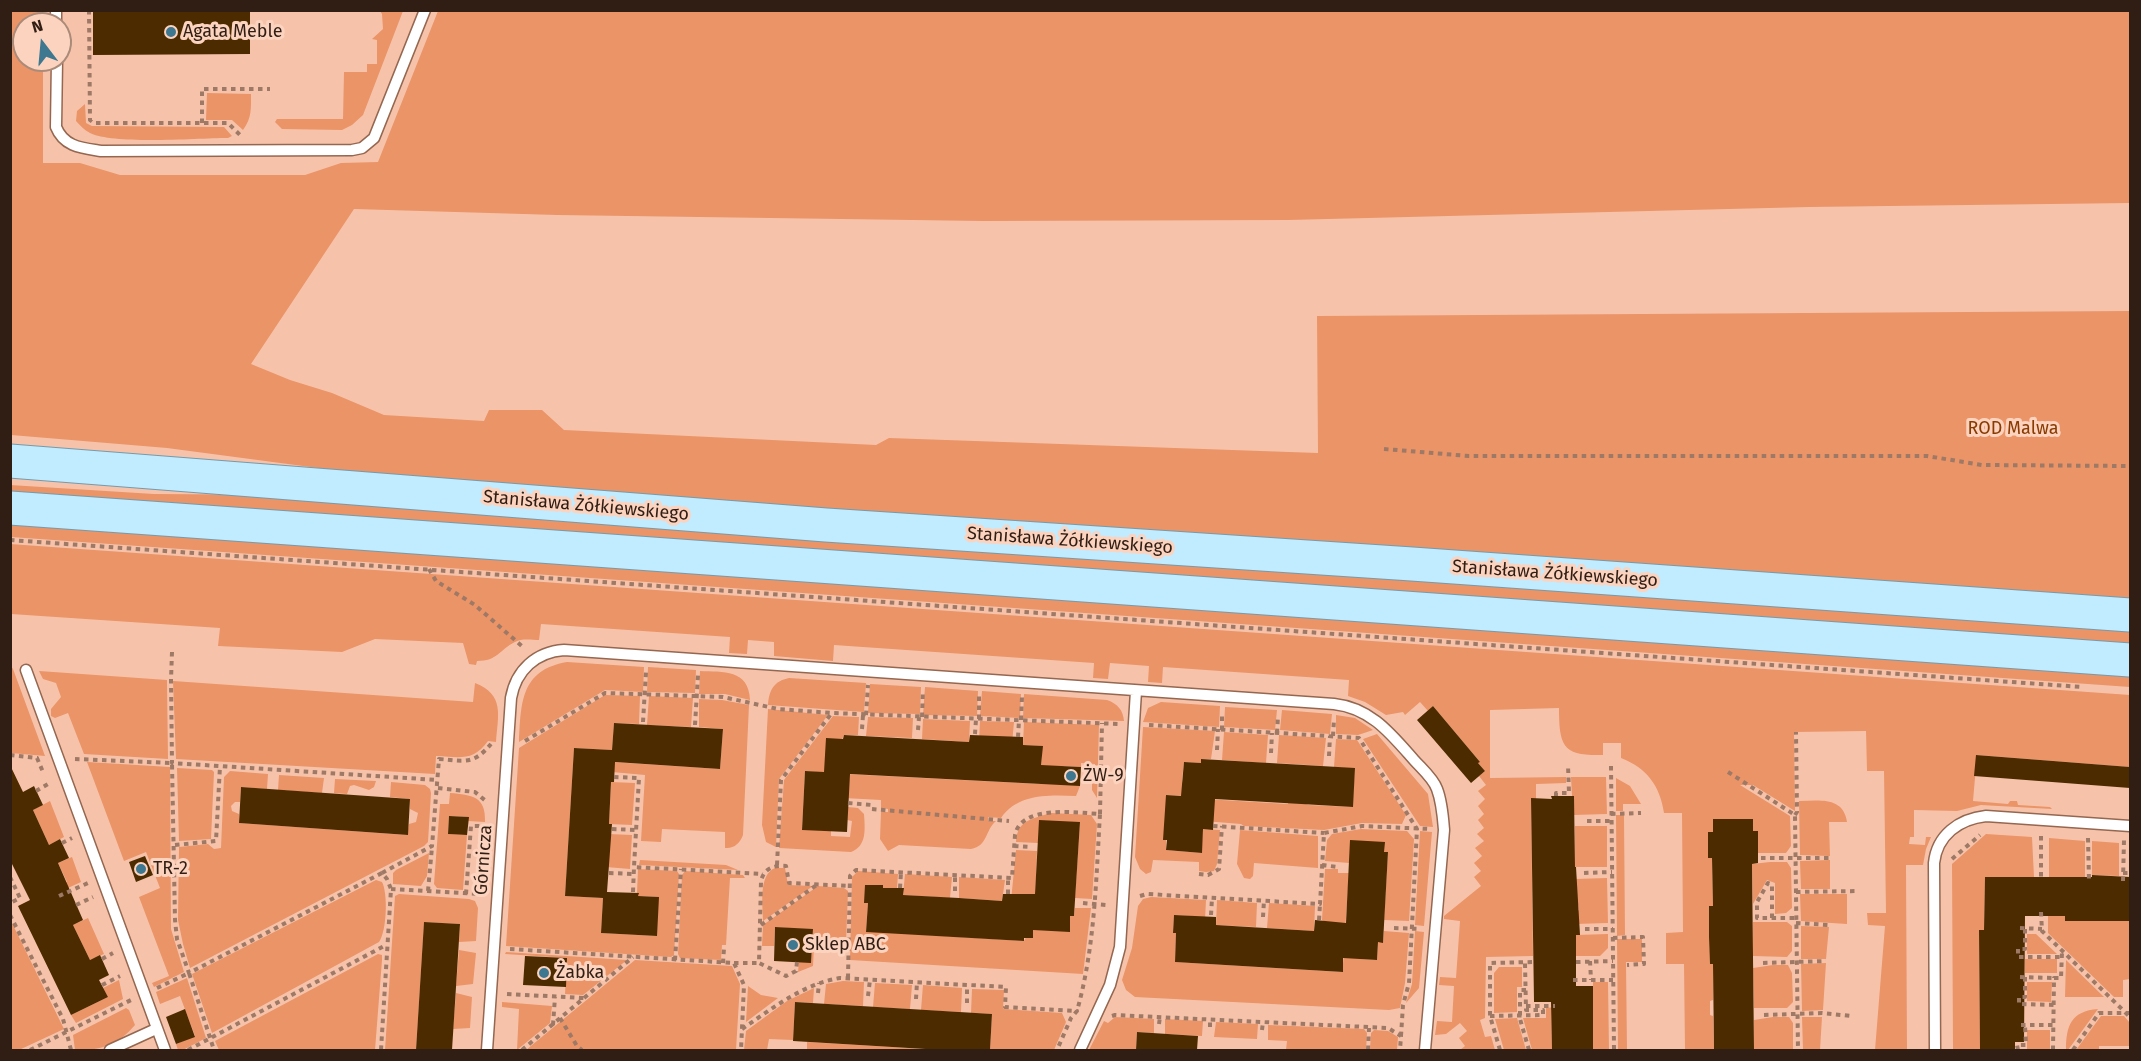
<!DOCTYPE html>
<meta charset="utf-8">
<style>
body{margin:0}
#map{position:relative;width:2141px;height:1061px;overflow:hidden;background:#f6c3aa;font-family:"Fira Sans",sans-serif}
canvas{display:block}
.frame{position:absolute;inset:0;border:12px solid #301e14;pointer-events:none}
.north{position:absolute;left:12px;top:12px;width:60px;height:60px;box-sizing:border-box;background:#fcd3be;border:2px solid #aa8b7a;border-radius:50%;rotate:344deg;font-size:16px;font-weight:700;line-height:24px;text-align:center;color:#301e14}
.north::after{content:'';display:block;margin:auto;width:21px;height:27px;background:#3d7890;clip-path:polygon(50% 0,100% 100%,50% 72%,0 100%)}
</style>
<div id="map">
<canvas width="2141" height="1061"></canvas>
<div class="frame"></div>
<div class="north">N</div>
</div>
<script>
const context = document.querySelector('canvas').getContext('2d');
context.lineJoin = 'round';
function fill(path, color) { context.fillStyle = color; context.fill(path, 'evenodd'); }
function trace(path, color, width, dash) { context.strokeStyle = color; context.lineWidth = width; context.lineCap = dash ? 'butt' : 'round'; context.setLineDash(dash || []); context.stroke(path); }
function label(font, color, halo, rows, align = 'center') {
  context.font = font + ' "Fira Sans",sans-serif'; context.lineWidth = 6; context.setLineDash([]); context.textBaseline = 'middle'; context.strokeStyle = halo; context.fillStyle = color; for (const [text, x, y, turn = 0] of rows) {
    context.save(); context.translate(x, y); context.rotate((+turn || 0) * Math.PI / 180); context.textAlign = isNaN(turn) ? turn : align; if (halo) context.strokeText(text, 0, 0); context.fillText(text, 0, 0); context.restore();
  }
}
fill(new Path2D(`
 M 10,11 L 43,11 L 43,24 L 24,24 L 24,60 L 43,60 L 43,163 L 80,163 L 120,175 L 305,175 L 341,163 L 378,162 L 438,11 L 2130,11 L 2130,203 L 1809,207 L 1288,220 L 983,221 L 557,215 L 354,209 L 251,364 L 290,380 L 332,393 L 384,415 L 484,421 L 489,410 L 542,410 L 564,430 L 876,445 L 889,438 L 1318,453 L 1317,316 L 2130,311 L 2130,601 L 918,516 L 356,473 L 167,448 L 11,435 Z
 M 380,11 L 403,11 L 363,115 L 352,125 L 342,130 L 282,129 L 275,122 L 277,119 L 343,119 L 344,72 L 367,72 L 367,64 L 377,64 L 377,40 L 372,39 L 383,29 L 382,14 Z
 M 207,93 L 251,94 C 251,108 252,118 243,130 L 232,120 L 206,120 Z
 M 85,104 L 86,123 L 92,126 L 224,127 L 232,136 L 228,138 C 197,138 115,145 90,133 C 84,130 80,125 76,121 L 77,111 Z
 M 10,485 L 154,494 L 303,495 L 2130,626 L 2130,646 L 11,495 Z
 M 10,519 L 2130,671 L 2130,687 L 11,537 Z
 M 10,544 L 2130,695 L 2130,767 L 1977,755 L 1973,801 L 2008,804 L 2010,801 L 2017,801 L 2018,805 L 2050,807 L 2052,809 L 1981,805 L 1957,811 L 1914,810 L 1914,837 L 1910,837 L 1909,844 L 1925,845 L 1926,837 L 1931,837 L 1926,849 L 1923,865 L 1906,865 L 1907,1050 L 1875,1050 L 1885,926 L 1868,925 L 1867,913 L 1886,913 L 1884,771 L 1867,771 L 1866,731 L 1794,732 L 1795,811 L 1753,785 L 1740,785 L 1790,816 L 1791,846 L 1786,853 L 1758,853 L 1758,832 L 1753,831 L 1753,819 L 1713,819 L 1713,832 L 1708,832 L 1708,857 L 1712,858 L 1713,906 L 1709,907 L 1710,964 L 1713,964 L 1713,1000 L 1710,1001 L 1710,1015 L 1713,1016 L 1714,1050 L 1685,1050 L 1684,964 L 1666,964 L 1666,933 L 1683,932 L 1682,813 L 1664,813 C 1660,786 1647,768 1621,758 L 1621,743 L 1603,743 L 1603,755 C 1563,756 1559,747 1559,708 L 1490,710 L 1490,778 L 1566,777 L 1566,783 L 1536,784 L 1536,799 L 1531,799 L 1533,956 L 1486,957 L 1485,1018 L 1480,1020 L 1485,1037 L 1491,1036 L 1495,1050 L 1460,1050 L 1465,1046 L 1459,1038 L 1467,1031 L 1460,1023 L 1446,1034 L 1435,1035 L 1437,1021 L 1452,1022 L 1454,986 L 1439,985 L 1440,977 L 1456,978 L 1460,921 L 1444,919 L 1444,916 L 1481,886 L 1474,877 L 1481,871 L 1474,863 L 1482,856 L 1475,848 L 1484,841 L 1477,834 L 1484,828 L 1478,820 L 1484,814 L 1478,806 L 1485,799 L 1478,791 L 1486,785 L 1479,776 L 1485,771 L 1478,763 L 1480,762 L 1433,706 L 1428,711 L 1420,702 L 1405,715 L 1403,712 L 1386,715 L 1365,702 L 1348,696 L 1349,680 L 1163,667 L 1162,683 L 1148,682 L 1149,666 L 1110,663 L 1108,679 L 1093,678 L 1094,663 L 834,645 L 833,661 L 774,656 L 774,642 L 748,640 L 747,654 L 729,653 L 730,637 L 541,624 L 539,640 C 532,640 522,638 515,642 C 499,650 498,661 477,661 L 476,665 L 469,664 L 463,643 L 375,639 L 342,652 L 218,646 L 220,628 L 11,614 Z
 M 567,662 L 644,667 L 643,692 L 605,690 L 519,742 C 521,704 520,670 567,662 Z
 M 11,666 L 13,669 L 45,756 L 11,753 Z
 M 648,667 L 696,670 L 695,693 L 647,692 Z
 M 39,671 L 167,680 L 168,759 L 84,754 L 68,713 L 55,718 L 51,716 L 51,709 L 61,697 L 56,683 L 43,679 Z
 M 700,671 C 723,672 749,669 750,700 L 725,694 L 699,694 Z
 M 789,678 L 866,683 L 864,712 L 768,705 C 769,690 774,681 789,678 Z
 M 173,681 L 473,702 L 475,683 C 505,695 498,715 496,742 L 488,741 C 473,762 459,757 436,756 L 435,774 L 176,759 Z
 M 870,684 L 921,687 L 920,714 L 868,713 Z
 M 925,687 L 978,691 L 977,716 L 923,715 Z
 M 982,691 L 1021,694 L 1020,718 L 980,716 Z
 M 1024,694 L 1107,700 C 1118,704 1123,710 1124,721 L 1023,718 Z
 M 605,695 L 640,696 L 639,724 L 614,723 L 612,750 L 574,748 L 565,896 L 603,898 L 601,933 L 656,936 L 658,897 L 638,896 L 637,893 L 638,869 L 677,871 L 679,874 L 674,955 L 671,957 L 506,946 L 519,748 Z
 M 649,696 L 693,698 L 691,727 L 647,725 Z
 M 699,699 L 722,700 L 749,705 L 743,835 C 740,843 734,849 725,848 L 725,832 L 662,829 L 661,842 L 641,841 L 645,775 L 612,772 L 612,762 L 720,769 L 723,729 L 699,727 Z
 M 1161,702 L 1220,706 L 1219,727 L 1143,722 L 1148,708 Z
 M 1225,707 L 1277,710 L 1275,730 L 1224,727 Z
 M 768,709 L 828,715 L 779,779 L 776,847 L 766,842 L 762,825 Z
 M 1282,710 L 1332,714 L 1330,734 L 1280,730 Z
 M 1336,715 L 1355,718 L 1373,730 L 1358,735 L 1336,734 Z
 M 833,716 L 859,717 L 858,735 L 844,735 L 828,773 L 805,771 L 802,829 L 831,831 L 831,836 L 850,837 L 852,821 L 847,820 L 848,807 L 858,808 L 864,814 C 865,829 867,846 851,852 L 779,848 L 784,780 Z
 M 868,717 L 913,718 L 912,738 L 866,736 Z
 M 923,719 L 970,721 L 969,742 L 922,739 Z
 M 980,721 L 1014,722 L 1012,744 L 979,742 Z
 M 1024,722 L 1099,725 L 1097,798 L 1092,790 L 1092,770 L 1095,769 L 1095,764 L 1081,763 L 1081,767 L 1063,766 L 1080,786 L 1076,796 C 1050,795 1018,793 1001,818 L 988,817 L 988,821 L 996,821 C 985,830 988,846 971,849 L 899,845 L 888,851 L 880,839 L 881,812 L 888,812 L 888,809 L 881,808 L 881,800 L 844,798 L 845,774 L 1040,784 L 1042,746 L 1023,745 Z
 M 1143,727 L 1215,731 L 1211,759 L 1201,759 L 1201,763 L 1184,762 L 1182,780 L 1186,796 L 1166,795 L 1166,850 L 1201,853 L 1203,829 L 1220,830 L 1217,864 L 1214,871 L 1206,872 L 1199,871 L 1199,862 L 1153,860 L 1151,872 L 1146,874 L 1140,869 L 1135,857 Z
 M 1224,732 L 1268,735 L 1266,763 L 1222,760 Z
 M 1377,734 L 1428,794 L 1433,827 L 1420,826 L 1363,739 Z
 M 1279,735 L 1326,738 L 1323,766 L 1277,763 Z
 M 1336,739 L 1357,740 L 1406,815 L 1402,824 L 1362,823 L 1324,830 L 1244,826 L 1241,824 L 1204,821 L 1205,799 L 1288,804 L 1288,799 L 1309,805 L 1352,807 L 1355,769 L 1334,767 Z
 M 87,762 L 170,767 L 171,929 L 184,972 L 154,987 L 152,983 L 169,976 L 139,897 L 160,888 L 146,852 L 124,861 Z
 M 177,768 L 212,770 L 214,772 L 211,839 L 179,841 Z
 M 230,771 L 268,774 L 267,789 L 241,787 L 240,802 L 235,802 L 231,806 L 232,811 L 239,814 L 239,823 L 407,835 L 409,824 L 416,822 L 418,813 L 410,809 L 410,799 L 390,797 L 391,782 L 425,785 L 430,789 L 431,793 L 428,842 L 424,846 L 190,968 L 183,944 L 178,920 L 179,847 L 208,844 L 214,849 L 221,848 L 224,777 Z
 M 279,775 L 324,778 L 322,793 L 278,790 Z
 M 1571,777 L 1606,777 L 1607,814 L 1574,815 L 1574,796 L 1572,796 Z
 M 1616,778 L 1630,786 L 1641,804 L 1623,804 L 1623,811 L 1616,811 Z
 M 335,779 L 376,781 L 374,787 L 369,790 L 354,785 L 350,786 L 347,794 L 334,793 Z
 M 611,782 L 635,783 L 632,825 L 609,824 Z
 M 450,793 C 472,795 486,796 485,822 L 468,821 L 468,817 L 449,816 L 448,834 L 467,835 L 463,890 L 437,888 L 434,884 L 440,804 L 449,804 Z
 M 50,801 L 64,837 L 49,845 L 33,810 Z
 M 1799,801 C 1819,801 1843,796 1847,822 L 1829,822 L 1830,856 L 1800,855 Z
 M 1051,813 L 1091,815 L 1097,824 L 1092,899 L 1075,898 L 1080,823 L 1038,843 L 1016,842 C 1017,820 1032,819 1051,813 Z
 M 1616,815 L 1624,815 L 1625,935 L 1617,936 Z
 M 1575,826 L 1607,826 L 1607,867 L 1575,867 Z
 M 1361,829 L 1407,831 L 1414,839 L 1409,921 L 1384,920 L 1388,852 L 1349,863 L 1325,861 L 1327,840 L 1332,834 Z
 M 1240,830 L 1318,836 L 1318,868 L 1254,863 L 1253,876 L 1250,879 L 1244,878 L 1237,864 Z
 M 1420,831 L 1432,832 L 1424,926 L 1415,925 Z
 M 608,834 L 632,835 L 630,869 L 606,867 Z
 M 1986,834 L 2032,837 L 2034,877 L 1985,877 L 1984,930 L 1979,930 L 1980,1050 L 1953,1050 L 1952,864 Z
 M 2049,838 L 2085,841 L 2085,877 L 2049,877 Z
 M 2092,841 L 2119,843 L 2119,876 L 2092,875 Z
 M 1016,850 L 1037,851 L 1035,902 L 1011,901 Z
 M 429,853 L 427,876 L 421,886 L 393,884 L 393,873 L 396,870 Z
 M 72,857 L 81,882 L 57,893 L 55,888 L 67,882 L 58,863 Z
 M 640,860 L 726,865 L 738,870 L 639,865 Z
 M 1830,860 L 1830,889 L 1801,889 L 1800,861 Z
 M 1770,862 L 1787,862 L 1791,868 L 1792,908 L 1786,913 L 1775,914 L 1775,883 L 1767,880 L 1753,904 L 1752,864 Z
 M 775,868 L 785,868 L 788,885 L 813,886 L 763,921 C 763,905 758,875 775,868 Z
 M 1325,869 L 1338,869 L 1338,873 L 1349,873 L 1345,932 L 1322,920 Z
 M 685,871 L 743,875 L 745,878 L 730,878 L 726,945 L 722,945 L 721,960 L 680,958 L 678,954 L 682,875 Z
 M 858,871 L 898,874 L 897,888 L 894,888 L 894,891 L 868,903 L 866,931 L 1024,941 L 1033,924 L 1069,931 L 1070,916 L 1074,916 L 1075,908 L 1091,908 L 1083,974 L 850,960 L 852,877 Z
 M 905,874 L 952,877 L 950,898 L 903,895 Z
 M 959,877 L 1005,880 L 1002,901 L 959,898 Z
 M 1607,878 L 1608,923 L 1575,924 L 1575,913 L 1579,910 L 1578,904 L 1575,902 L 1575,879 Z
 M 376,880 L 382,882 C 388,893 387,931 379,942 L 212,1033 L 192,974 Z
 M 818,886 L 844,888 L 848,891 L 846,943 L 814,947 L 813,966 L 798,972 L 799,962 L 811,962 L 813,930 L 775,927 L 774,946 L 762,946 L 763,925 Z
 M 399,894 L 469,899 L 475,901 L 478,908 L 476,941 L 459,942 L 460,924 L 424,922 L 416,1050 L 385,1050 L 395,896 Z
 M 1800,894 L 1847,894 L 1847,924 L 1801,921 Z
 M 1151,897 L 1206,900 L 1205,920 L 1192,916 L 1174,915 L 1173,932 L 1176,933 L 1175,962 L 1342,972 L 1344,954 L 1360,959 L 1377,960 L 1378,942 L 1383,942 L 1384,931 L 1409,933 L 1405,983 L 1400,1008 L 1389,1010 L 1135,997 L 1126,990 L 1122,980 L 1132,948 L 1138,906 L 1143,899 Z
 M 1217,900 L 1257,903 L 1256,927 L 1216,925 Z
 M 1269,903 L 1315,906 L 1314,931 L 1267,928 Z
 M 2048,916 L 2065,916 L 2065,921 L 2090,921 L 2121,917 L 2122,921 L 2130,921 L 2130,979 L 2123,980 L 2123,997 L 2114,997 L 2048,933 Z
 M 88,918 L 104,954 L 90,960 L 73,925 Z
 M 11,921 L 64,1029 L 19,1050 L 11,1050 Z
 M 1753,922 L 1787,922 L 1792,926 L 1792,951 L 1787,957 L 1753,956 Z
 M 1801,926 L 1829,927 L 1826,959 L 1801,959 Z
 M 1415,931 L 1424,932 L 1419,988 L 1406,1003 L 1412,984 Z
 M 1608,934 L 1608,948 L 1600,956 L 1576,956 L 1576,935 Z
 M 2027,934 L 2036,934 L 2057,954 L 2027,954 Z
 M 1617,939 L 1642,939 L 1642,962 L 1626,962 L 1627,1050 L 1618,1050 Z
 M 459,950 L 476,953 L 473,984 L 456,986 Z
 M 506,952 L 627,960 L 583,995 L 565,994 L 567,958 L 505,954 Z
 M 378,954 L 382,955 L 382,960 L 375,1050 L 219,1050 L 215,1041 Z
 M 2025,959 L 2057,959 L 2057,973 L 2025,973 Z
 M 635,960 L 732,966 L 740,984 L 736,1050 L 526,1050 Z
 M 2066,960 L 2104,997 L 2065,997 Z
 M 1826,963 L 1823,1010 L 1802,1011 L 1801,964 Z
 M 1773,965 L 1788,965 L 1792,973 L 1793,1002 L 1787,1008 L 1754,1008 L 1753,968 Z
 M 1499,967 L 1522,967 L 1522,987 L 1517,987 L 1517,1012 L 1494,1013 L 1494,973 Z
 M 187,978 L 206,1038 L 183,1050 L 178,1050 L 176,1044 L 195,1036 L 180,996 L 160,1004 L 156,992 Z
 M 119,980 L 123,999 L 76,1023 L 71,1015 L 108,997 L 103,988 Z
 M 843,981 L 864,982 L 863,1006 L 824,1004 L 826,984 Z
 M 1593,982 L 1608,982 L 1609,1050 L 1593,1050 Z
 M 2027,982 L 2052,982 L 2051,1002 L 2027,1001 Z
 M 875,983 L 912,985 L 910,1009 L 873,1007 Z
 M 923,985 L 962,988 L 961,1012 L 921,1010 Z
 M 748,986 L 761,995 L 778,998 L 746,1022 Z
 M 814,988 L 813,1003 L 795,1002 L 793,1040 L 769,1039 L 767,1050 L 744,1050 L 746,1031 L 787,1001 Z
 M 972,989 L 1004,990 L 1003,1009 L 1062,1013 L 1066,1022 L 1054,1050 L 990,1050 L 992,1014 L 971,1013 Z
 M 456,993 L 472,997 L 470,1028 L 453,1029 Z
 M 502,1002 L 552,1006 L 550,1023 L 517,1050 L 519,1009 L 502,1007 Z
 M 1555,1007 L 1551,1010 L 1552,1050 L 1532,1050 L 1523,1018 L 1546,1018 L 1546,1008 Z
 M 126,1008 L 129,1010 L 135,1025 C 118,1045 100,1051 75,1050 L 73,1035 Z
 M 2098,1009 L 2068,1050 L 2066,1050 C 2066,1026 2071,1011 2098,1009 Z
 M 2101,1016 L 2124,1016 L 2130,1023 L 2130,1046 L 2099,1046 L 2099,1050 L 2076,1050 Z
 M 1115,1017 L 1154,1019 L 1154,1033 L 1137,1032 L 1136,1050 L 1089,1050 L 1104,1021 L 1108,1023 Z
 M 1773,1017 L 1789,1017 L 1793,1023 L 1793,1050 L 1754,1050 L 1754,1020 Z
 M 1802,1017 L 1822,1017 L 1820,1050 L 1803,1050 Z
 M 1517,1018 L 1526,1050 L 1504,1050 L 1495,1019 Z
 M 1165,1019 L 1203,1021 L 1202,1036 L 1165,1034 Z
 M 1216,1022 L 1258,1024 L 1257,1039 L 1214,1037 Z
 M 1268,1025 L 1364,1029 L 1367,1033 L 1366,1050 L 1286,1050 L 1287,1041 L 1268,1040 Z
 M 1374,1030 L 1388,1031 L 1398,1037 L 1397,1050 L 1370,1050 L 1371,1033 Z
 M 2027,1030 L 2050,1030 L 2050,1049 L 2027,1049 Z
 M 807,1042 L 942,1050 L 807,1050 Z`), '#eb9467');
fill(new Path2D(`
 M 93,10 L 250,10 L 250,54 L 93,55 Z
 M 1433,706 L 1480,762 L 1478,763 L 1485,771 L 1471,783 L 1417,720 Z
 M 614,723 L 723,729 L 720,769 L 615,762 L 614,782 L 611,782 L 609,824 L 612,824 L 607,892 L 639,893 L 638,896 L 659,897 L 657,936 L 601,933 L 603,898 L 565,896 L 574,748 L 612,750 Z
 M 844,735 L 969,742 L 970,735 L 1023,737 L 1023,745 L 1043,746 L 1041,765 L 1081,767 L 1080,786 L 850,774 L 847,832 L 802,830 L 805,771 L 824,772 L 826,738 L 843,739 Z
 M 1976,755 L 2130,767 L 2130,788 L 1974,776 Z
 M 1201,759 L 1355,768 L 1353,807 L 1215,799 L 1213,830 L 1203,829 L 1202,853 L 1166,850 L 1167,840 L 1163,840 L 1166,795 L 1181,796 L 1184,762 L 1201,763 Z
 M 10,765 L 23,792 L 34,786 L 43,805 L 33,810 L 49,845 L 60,839 L 69,858 L 58,863 L 83,920 L 73,925 L 90,960 L 100,955 L 109,975 L 99,980 L 108,997 L 71,1015 L 18,906 L 30,900 L 10,860 Z
 M 241,787 L 410,799 L 408,835 L 239,823 Z
 M 1551,796 L 1574,796 L 1575,867 L 1576,867 L 1580,935 L 1576,935 L 1576,986 L 1593,986 L 1593,1050 L 1552,1050 L 1551,1002 L 1534,1002 L 1531,798 L 1552,799 Z
 M 449,816 L 469,817 L 467,835 L 448,834 Z
 M 1713,819 L 1753,819 L 1753,831 L 1758,831 L 1758,863 L 1752,864 L 1754,1050 L 1714,1050 L 1713,964 L 1710,964 L 1709,937 L 1709,906 L 1713,906 L 1712,858 L 1708,858 L 1708,832 L 1713,832 Z
 M 1039,820 L 1080,822 L 1074,916 L 1070,916 L 1070,932 L 1033,930 L 1033,938 L 1024,938 L 1024,941 L 866,932 L 868,903 L 864,903 L 865,885 L 883,885 L 883,888 L 904,888 L 903,895 L 959,898 L 1002,901 L 1003,894 L 1035,894 Z
 M 1350,840 L 1385,842 L 1384,852 L 1388,852 L 1383,943 L 1378,942 L 1377,960 L 1343,958 L 1343,972 L 1175,962 L 1176,933 L 1173,933 L 1174,915 L 1216,917 L 1216,925 L 1314,931 L 1315,920 L 1346,923 Z
 M 145,856 L 153,875 L 136,882 L 129,862 Z
 M 2092,875 L 2130,877 L 2130,921 L 2065,921 L 2065,916 L 2025,916 L 2024,1042 L 2015,1042 L 2015,1050 L 1980,1050 L 1979,930 L 1984,930 L 1985,877 L 2092,877 Z
 M 424,922 L 460,924 L 452,1050 L 416,1050 Z
 M 775,927 L 813,929 L 811,963 L 774,961 Z
 M 525,956 L 567,958 L 566,987 L 523,985 Z
 M 795,1002 L 992,1014 L 990,1050 L 942,1050 L 793,1041 Z
 M 185,1009 L 195,1037 L 176,1044 L 166,1017 Z
 M 1137,1032 L 1198,1036 L 1197,1050 L 1136,1050 Z`), '#4c2b00');
const lane = new Path2D(`
 M 56,10 L 56,24
 M 57,60 L 56,127 C 64,147 82,148 101,151 L 352,150 L 362,148 L 374,138 L 425,10
 M 26,670 L 165,1050
 M 110,1050 L 156,1029
 M 487,1050 L 511,698 C 516,670 536,652 564,650 L 1334,704 C 1371,708 1391,734 1414,760 C 1422,769 1433,778 1437,789 C 1442,802 1443,817 1444,830 L 1425,1050
 M 1080,1050 L 1110,985 L 1120,947 L 1136,691
 M 1935,1050 L 1934,863 C 1937,835 1959,819 1986,816 L 2130,826`);
const primary = new Path2D(`
 M 10,461 L 826,525 L 1412,564 L 2130,615
 M 10,508 L 2130,660`);
trace(lane, '#956750', 13);
trace(primary, '#749bab', 35);
trace(new Path2D(`
 M 89,10 L 90,120 L 94,123 L 228,123 L 240,135
 M 202,123 L 202,89 L 270,89
 M 1384,449 L 1469,456 L 1927,456 L 1982,465 L 2130,466
 M 10,540 L 2082,687
 M 429,569 L 436,581 L 475,605 L 524,648
 M 172,652 L 171,680 L 172,763 L 438,780
 M 866,715 L 868,685
 M 922,717 L 923,690
 M 979,719 L 979,695
 M 1021,720 L 1022,697
 M 643,722 L 646,672
 M 695,725 L 698,675
 M 1149,725 L 1359,738 L 1417,829 L 1409,983 L 1403,1005 L 1401,1036
 M 862,729 L 863,715
 M 918,730 L 919,717
 M 1222,730 L 1222,712
 M 1277,733 L 1278,716
 M 975,734 L 976,719
 M 1333,736 L 1334,719
 M 1018,737 L 1019,720
 M 525,741 L 605,693 L 723,697 L 778,709 L 832,713 L 1120,724
 M 1217,750 L 1218,729
 M 1271,753 L 1272,733
 M 10,755 L 37,758 L 43,772
 M 1329,756 L 1330,736
 M 75,759 L 172,763 L 175,920 L 177,939 L 189,973 L 382,873 L 387,879 L 391,889 L 381,1050
 M 1611,766 L 1614,1050
 M 1728,772 L 1795,815 L 1798,1050
 M 614,777 L 639,778 L 634,867 L 763,874
 M 438,788 L 475,792 L 487,802
 M 36,791 L 48,784
 M 1556,796 L 1556,793 L 1569,793 L 1568,765
 M 848,803 L 872,805
 M 872,809 L 1009,821
 M 1100,814 L 1102,723
 M 1611,814 L 1641,813
 M 1795,815 L 1797,812 L 1796,732
 M 1587,821 L 1611,821
 M 1213,826 L 1324,833
 M 612,829 L 636,830
 M 2041,836 L 2041,877
 M 2088,838 L 2089,881
 M 62,843 L 72,838
 M 175,845 L 216,841 L 220,766
 M 1014,846 L 1030,847
 M 1761,858 L 1830,858
 M 1952,859 L 1980,835
 M 777,865 L 781,780 L 831,714
 M 1322,865 L 1338,867
 M 382,873 L 432,846 L 439,759 C 466,761 473,765 491,744
 M 609,873 L 634,874
 M 1584,873 L 1612,872
 M 2123,873 L 2130,873
 M 1199,874 L 1208,875 L 1219,869 L 1222,826
 M 10,877 L 20,898 L 10,903
 M 2123,881 L 2124,840
 M 900,888 L 901,872
 M 391,889 L 483,894
 M 428,891 L 432,847
 M 955,891 L 955,875
 M 633,892 L 634,867
 M 1796,892 L 1859,891
 M 466,894 L 471,826 L 486,826
 M 1008,894 L 1008,878
 M 59,896 L 88,883
 M 1140,896 L 1147,894 L 1320,904 L 1324,833 L 1362,826 L 1430,829
 M 1083,903 L 1106,905
 M 76,905 L 93,897
 M 2041,912 L 2042,931 L 2130,1017
 M 10,915 L 63,1019 L 71,1050
 M 1211,915 L 1212,898
 M 1263,917 L 1264,900
 M 1772,918 L 1772,885 L 1768,883 L 1757,902 L 1757,918 L 1796,918
 M 1319,920 L 1320,904
 M 1796,923 L 1829,925
 M 761,925 L 818,884
 M 1394,928 L 1420,929
 M 2020,928 L 2042,929
 M 1585,929 L 1613,929
 M 2025,929 L 2025,949 L 2018,949 L 2018,957 L 2062,957
 M 1613,938 L 1643,937 L 1644,964 L 1627,965
 M 510,949 L 734,963 L 744,985 L 741,1050
 M 102,959 L 113,953
 M 675,960 L 681,869
 M 1590,961 L 1591,980
 M 797,962 L 796,971 L 786,976 L 759,963 L 761,881 C 764,868 774,865 786,866 L 789,883 L 850,886
 M 1576,962 L 1613,961
 M 723,963 L 724,948
 M 734,963 L 759,963
 M 1763,963 L 1826,961
 M 2020,977 L 2054,978
 M 2025,977 L 2025,997 L 2019,997 L 2019,1004 L 2054,1005
 M 848,978 L 850,876 L 856,870 L 1012,878 L 1015,835 C 1021,804 1078,813 1100,814 C 1096,880 1095,947 1077,1011
 M 1573,980 L 1613,980
 M 102,985 L 120,976
 M 157,988 L 189,973 L 214,1050
 M 1526,990 L 1520,990 L 1520,1019 L 1529,1050
 M 818,993 L 819,983
 M 507,994 L 584,998
 M 868,996 L 870,980
 M 916,999 L 917,982
 M 967,1003 L 967,985
 M 1526,1006 L 1555,1006
 M 1764,1015 L 1822,1013 L 1851,1016
 M 1112,1016 L 1115,1015 L 1388,1028 L 1401,1036 L 1400,1050
 M 1490,1016 L 1543,1015 L 1543,1010 L 1526,1010 L 1525,963
 M 560,1018 L 577,1046 L 582,1050
 M 1159,1024 L 1160,1017
 M 553,1025 L 555,997
 M 2021,1025 L 2053,1025
 M 1210,1027 L 1210,1019
 M 742,1029 C 773,1008 803,984 840,978 L 1006,987 L 1005,1007 L 1077,1011 L 1071,1018 L 1057,1050
 M 1262,1030 L 1263,1022
 M 30,1050 L 131,1000
 M 188,1050 L 386,945
 M 522,1050 L 633,957
 M 1368,1050 L 1369,1028
 M 1500,1050 L 1490,1016 L 1490,963 L 1533,962
 M 2018,1050 L 2017,1045 L 2026,1045 L 2025,1025
 M 2053,1050 L 2054,978 L 2061,978 L 2062,952
 M 2073,1050 L 2099,1013 L 2130,1013`), '#9d7966', 4, [4.5, 4.5]);
trace(lane, '#fff', 10);
trace(primary, '#c1ebfe', 33);
for (const [x, y, r, color] of [
 [171,32,6,"#3d7890"],
 [1071,776,6,"#3d7890"],
 [141,869,6,"#3d7890"],
 [793,945,6,"#3d7890"],
 [544,973,6,"#3d7890"]
]) { const dot = new Path2D(); dot.arc(x, y, r, 0, 2 * Math.PI); context.fillStyle = color; context.fill(dot); trace(dot, '#fcd3be', 2); }
label('18px', '#301e14', '#fcd3be', [
 ["Agata Meble",183,32],
 ["ŻW-9",1083,776],
 ["TR-2",153,869],
 ["Sklep ABC",805,945],
 ["Żabka",556,973]
], 'left');
label('18px', '#893a01', '#fcd3be', [
 ["ROD Malwa",2013,429]
]);
label('18px', '#301e14', '#fcd3be', [
 ["Stanisława Żółkiewskiego",586,506,5],
 ["Stanisława Żółkiewskiego",1070,541,4],
 ["Stanisława Żółkiewskiego",1555,574,4],
 ["Górnicza",484,860,-86]
]);
</script>
